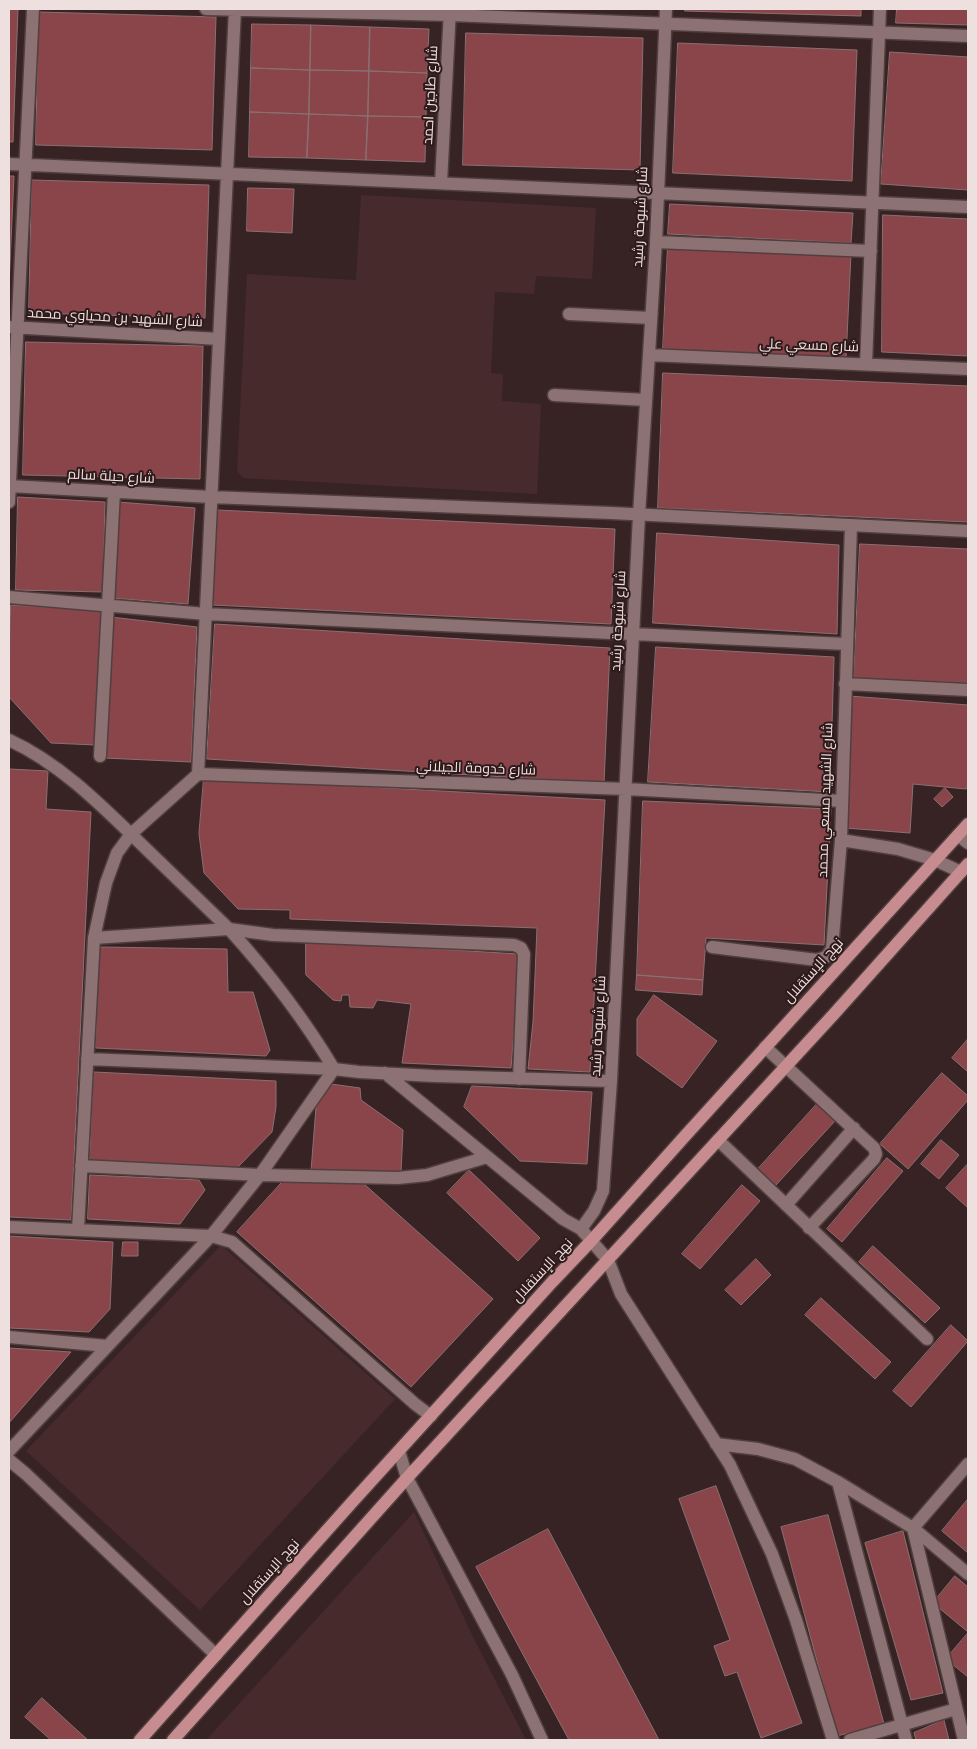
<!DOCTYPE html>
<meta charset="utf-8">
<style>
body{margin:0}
#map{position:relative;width:977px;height:1749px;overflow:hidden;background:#382324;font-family:"Varela Round",sans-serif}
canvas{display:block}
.frame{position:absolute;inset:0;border:10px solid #efe0e0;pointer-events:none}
</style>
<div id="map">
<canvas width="977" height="1749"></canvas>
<div class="frame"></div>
</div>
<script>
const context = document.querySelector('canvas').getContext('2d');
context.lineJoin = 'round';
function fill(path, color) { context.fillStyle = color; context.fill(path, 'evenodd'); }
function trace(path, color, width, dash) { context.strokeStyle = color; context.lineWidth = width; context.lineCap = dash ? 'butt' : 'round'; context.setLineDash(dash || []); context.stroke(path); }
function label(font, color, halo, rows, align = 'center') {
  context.font = font + ' "Varela Round",Cairo,sans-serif'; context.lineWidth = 4; context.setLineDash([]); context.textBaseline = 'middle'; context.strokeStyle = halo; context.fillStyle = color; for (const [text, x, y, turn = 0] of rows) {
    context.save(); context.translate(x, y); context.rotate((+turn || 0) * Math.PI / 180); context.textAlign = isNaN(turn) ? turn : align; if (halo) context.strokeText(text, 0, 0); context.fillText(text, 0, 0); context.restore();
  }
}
fill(new Path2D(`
 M 361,195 L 596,208 L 592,279 L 536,276 L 534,294 L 495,292 L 491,373 L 503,374 L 502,401 L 541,404 L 537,494 L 243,478 L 237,471 L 247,274 L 356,280 Z
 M 221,1245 L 395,1399 L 200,1610 L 26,1451 Z
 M 414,1512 L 473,1637 L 526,1740 L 206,1740 Z`), '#472a2c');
const building = new Path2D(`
 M 9,9 L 18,9 L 13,142 L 9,142 Z
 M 685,9 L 861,9 L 861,16 L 685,11 Z
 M 897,9 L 968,9 L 968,25 L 896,23 Z
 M 39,12 L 216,17 L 212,150 L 36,145 Z
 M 252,24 L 311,25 L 310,70 L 251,68 Z
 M 311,25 L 370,27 L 369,71 L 310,70 Z
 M 370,27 L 429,29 L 427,73 L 369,71 Z
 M 466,33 L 643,38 L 640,170 L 463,165 Z
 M 678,43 L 857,50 L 852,181 L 673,173 Z
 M 890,52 L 968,57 L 968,190 L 881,184 Z
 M 251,68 L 310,70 L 309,114 L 250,112 Z
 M 310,70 L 369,71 L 368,116 L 309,114 Z
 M 369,71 L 427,73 L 426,117 L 368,116 Z
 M 250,112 L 309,114 L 307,158 L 249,157 Z
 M 309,114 L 368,116 L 366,160 L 307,158 Z
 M 368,116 L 426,117 L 425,162 L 366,160 Z
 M 9,176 L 14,176 L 9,286 Z
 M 32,180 L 209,185 L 205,318 L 29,313 Z
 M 248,188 L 294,189 L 292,233 L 247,231 Z
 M 670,204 L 853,213 L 851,243 L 668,234 Z
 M 883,215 L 968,219 L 968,356 L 882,352 Z
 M 668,245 L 851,254 L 846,358 L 663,349 Z
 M 26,342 L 203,346 L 200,479 L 23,475 Z
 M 663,373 L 968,386 L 968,522 L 658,508 Z
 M 18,497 L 105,502 L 103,592 L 16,590 Z
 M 118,502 L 195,508 L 188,604 L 110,598 Z
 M 217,510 L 615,529 L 611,624 L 212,605 Z
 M 657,533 L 839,545 L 837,634 L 653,623 Z
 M 860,544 L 968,549 L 968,683 L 854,678 Z
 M 11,605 L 101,610 L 95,745 L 51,743 L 9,697 Z
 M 111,617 L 197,627 L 191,762 L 104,758 Z
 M 215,624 L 610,648 L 604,783 L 207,759 Z
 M 656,647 L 834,657 L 830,792 L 648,782 Z
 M 849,696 L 968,705 L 968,786 L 966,789 L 913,784 L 910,833 L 845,828 Z
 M 9,769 L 48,771 L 46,809 L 91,812 L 71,1220 L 9,1217 Z
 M 204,778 L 605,800 L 590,1072 L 528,1069 L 533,1022 L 537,928 L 290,919 L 290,910 L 238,909 L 204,873 L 199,834 Z
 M 945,788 L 953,797 L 942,807 L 934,799 Z
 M 643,801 L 831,809 L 824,945 L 706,938 L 703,980 L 637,975 Z
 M 306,941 L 518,954 L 516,1008 L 511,1068 L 402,1063 L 411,1004 L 377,1000 L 373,1008 L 350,1007 L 349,995 L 342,995 L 341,1001 L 333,1000 L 306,975 Z
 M 100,947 L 227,949 L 228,992 L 253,992 L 270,1050 L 266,1056 L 96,1048 Z
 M 637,975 L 703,980 L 702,995 L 636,990 Z
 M 654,995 L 717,1041 L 682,1088 L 637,1055 L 637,1019 Z
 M 968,1039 L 968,1072 L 952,1058 Z
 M 94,1072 L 276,1081 L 276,1107 L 272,1132 L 236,1169 L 90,1161 Z
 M 942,1073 L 968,1096 L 968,1100 L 908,1169 L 880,1144 Z
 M 331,1084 L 360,1088 L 361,1100 L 403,1130 L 401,1173 L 311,1171 L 316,1107 Z
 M 472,1086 L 592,1092 L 587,1164 L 520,1161 L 464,1107 Z
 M 817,1104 L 835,1121 L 776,1185 L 758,1169 Z
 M 941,1140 L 959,1155 L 939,1179 L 921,1164 Z
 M 887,1158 L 903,1171 L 842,1242 L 827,1229 Z
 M 967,1165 L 968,1167 L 968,1205 L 967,1207 L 946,1188 Z
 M 469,1170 L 540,1238 L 518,1261 L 447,1193 Z
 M 90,1175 L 199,1180 L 205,1190 L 180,1224 L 88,1219 Z
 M 285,1179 L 363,1183 L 493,1299 L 411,1387 L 237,1232 Z
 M 742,1185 L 760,1201 L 700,1269 L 682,1254 Z
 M 9,1236 L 113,1242 L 110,1309 L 89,1332 L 9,1328 Z
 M 123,1242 L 138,1242 L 138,1256 L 122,1256 Z
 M 873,1246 L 940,1308 L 925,1323 L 859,1262 Z
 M 756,1259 L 771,1275 L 741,1305 L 725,1290 Z
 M 821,1298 L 891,1362 L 875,1379 L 805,1315 Z
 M 951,1325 L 968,1341 L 911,1407 L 893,1391 Z
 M 9,1348 L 71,1352 L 9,1423 Z
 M 716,1486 L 802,1723 L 761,1738 L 737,1672 L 725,1676 L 714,1646 L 730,1640 L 679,1499 Z
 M 968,1499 L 968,1553 L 942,1531 Z
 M 828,1515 L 884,1724 L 837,1736 L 781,1527 Z
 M 548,1529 L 659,1740 L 569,1740 L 476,1567 Z
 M 903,1531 L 943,1693 L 911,1700 L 865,1543 Z
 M 955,1576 L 968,1587 L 968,1632 L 933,1603 Z
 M 968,1633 L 968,1677 L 946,1659 Z
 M 42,1698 L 79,1732 L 88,1740 L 51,1740 L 25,1717 Z
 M 944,1720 L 949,1740 L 916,1740 L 914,1733 Z`);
fill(building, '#89454a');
trace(building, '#8a7071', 1);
const minor = new Path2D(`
 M 206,9 L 450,15 L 968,36
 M 9,164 L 968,207
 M 441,183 L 450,9
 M 656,242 L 871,251
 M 569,314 L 651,318
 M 9,327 L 219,339
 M 649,355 L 968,369
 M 866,364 L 880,9
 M 554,395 L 646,400
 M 9,486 L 211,497 L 611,513 L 968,531
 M 9,502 L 33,9
 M 9,597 L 206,614 L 846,644
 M 845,684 L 968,690
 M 9,740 C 59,763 99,803 138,841 C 168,870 199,900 229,929 C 268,972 304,1019 334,1069 L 260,1175 L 211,1236 L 9,1451
 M 100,756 L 114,492
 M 198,774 L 235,9
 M 958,835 L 968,843
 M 841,840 L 898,849 L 935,860 L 961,872
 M 94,938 L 229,929 L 273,935 L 514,945 L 521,948 L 524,954 L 519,1079
 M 712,947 L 817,960 L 826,957 L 832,949 L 841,840 L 851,525
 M 765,1047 L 874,1148 L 876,1154 L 874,1159 L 809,1228
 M 87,1059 L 334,1069 L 359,1072 L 434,1076 L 611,1081
 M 385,1073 L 563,1219 L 581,1229 L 608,1260 L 621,1294 L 730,1465 L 772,1554 L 796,1620 L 833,1740
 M 718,1140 L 927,1339
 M 81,1166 L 260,1175 L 398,1178 L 427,1175 L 487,1157
 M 786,1205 L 854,1128
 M 9,1227 L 211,1236 L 232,1242 L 415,1404 L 431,1416
 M 581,1229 L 594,1211 L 603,1191 L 611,1081 L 639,515 L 656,242 L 666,9
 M 78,1230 L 94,938 L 106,883 L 117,853 L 131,834 L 198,774 L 626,789 L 842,801
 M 9,1337 L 107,1346
 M 716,1444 L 758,1449 L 795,1459 L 838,1482 L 913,1528 L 968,1574
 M 399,1451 L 407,1478 L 512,1675 L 542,1740
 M 9,1460 L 26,1474 L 216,1655
 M 838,1482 L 906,1740
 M 850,1740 L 956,1709
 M 964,1740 L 913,1528 L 968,1464`);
const primary = new Path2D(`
 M 140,1740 L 354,1500 L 553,1281 L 592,1240 L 685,1136 L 968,824
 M 173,1740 L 407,1478 L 834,1014 L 968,864`);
trace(minor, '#513f40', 15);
trace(primary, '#513f40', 15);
trace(minor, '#8c7273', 12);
trace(primary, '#c68c8f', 12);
label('14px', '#efe0e0', '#2e1a1b', [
 ["شارع طاجين احمد",431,95,-87],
 ["شارع شبوحة رشيد",641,217,-87],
 ["شارع الشهيد بن محياوي محمد",115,318,3],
 ["شارع مسعي علي",809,346,2],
 ["شارع حيلة سالم",111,477,3],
 ["شارع شبوحة رشيد",619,621,-87],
 ["شارع خدومة الجيلاني",476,769,2],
 ["شارع الشهيد مسعي محمد",826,800,-88],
 ["نهج الإستقلال",814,971,-48],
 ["شارع شبوحة رشيد",599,1026,-87],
 ["نهج الإستقلال",543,1271,-47],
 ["نهج الإستقلال",270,1572,-48]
]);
</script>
